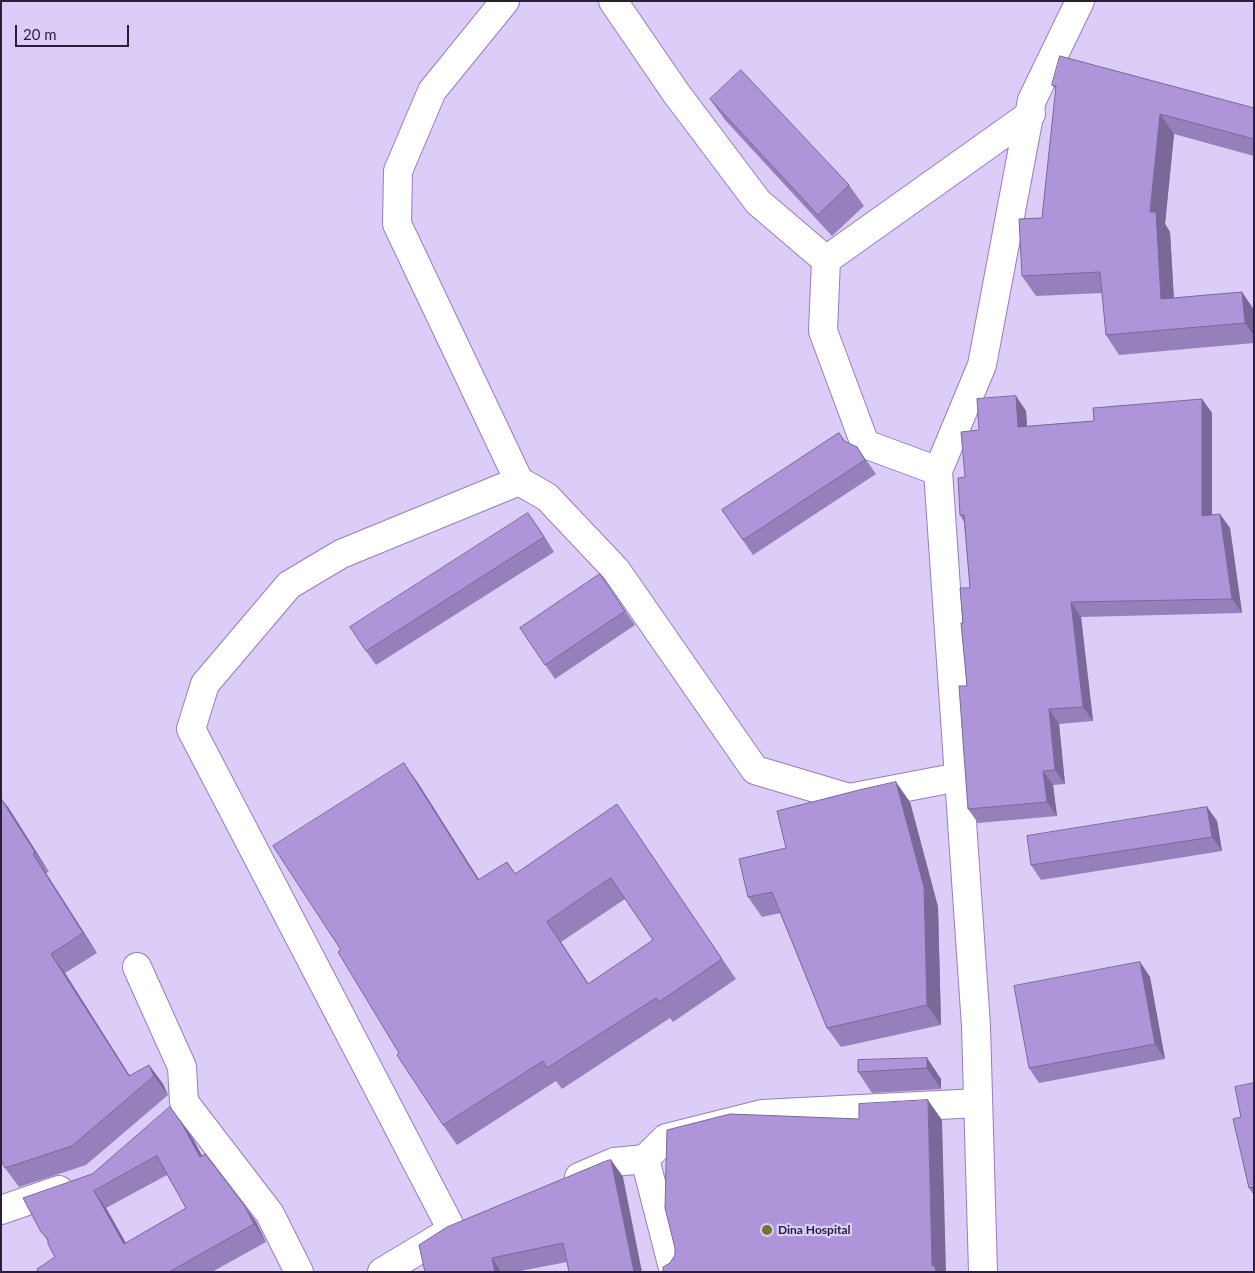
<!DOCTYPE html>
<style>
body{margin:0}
#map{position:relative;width:1255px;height:1273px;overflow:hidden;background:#dbcdf8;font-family:Lato,sans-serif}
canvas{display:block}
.frame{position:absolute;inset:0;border:2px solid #291f3a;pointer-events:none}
.scale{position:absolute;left:15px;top:25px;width:114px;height:22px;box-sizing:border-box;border:2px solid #291f3a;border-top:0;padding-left:6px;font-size:15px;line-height:18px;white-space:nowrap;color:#291f3a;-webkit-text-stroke:4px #dbcdf8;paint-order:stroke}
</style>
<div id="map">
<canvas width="1255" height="1273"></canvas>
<div class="frame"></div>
<div class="scale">20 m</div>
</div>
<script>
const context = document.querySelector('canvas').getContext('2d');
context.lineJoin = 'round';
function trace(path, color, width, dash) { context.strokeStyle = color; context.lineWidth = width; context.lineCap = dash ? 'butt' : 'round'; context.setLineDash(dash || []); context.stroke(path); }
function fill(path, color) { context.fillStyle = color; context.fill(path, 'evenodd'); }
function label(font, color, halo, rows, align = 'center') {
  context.font = font + ' Lato,sans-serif'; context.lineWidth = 4.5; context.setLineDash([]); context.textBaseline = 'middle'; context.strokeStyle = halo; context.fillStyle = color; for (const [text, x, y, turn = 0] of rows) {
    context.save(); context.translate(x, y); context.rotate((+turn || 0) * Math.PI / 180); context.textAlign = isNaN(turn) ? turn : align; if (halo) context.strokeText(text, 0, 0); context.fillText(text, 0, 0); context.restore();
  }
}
const street = new Path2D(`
 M 505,1 L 432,91 L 398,171 L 397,224 L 519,481 L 547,497 L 616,570 L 755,770 L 849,798 L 959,777
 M 826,260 L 823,331 L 865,444 L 938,471
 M 137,967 L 182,1067 L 184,1102 L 270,1214 L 299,1272
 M 645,1159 L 674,1272
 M 579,1177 L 614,1162 L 645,1159 L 666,1138 L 762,1114 L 978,1103
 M 1,1210 L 59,1190
 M 452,1230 L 191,729 L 205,684 L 289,585 L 341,554 L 519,481
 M 382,1272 L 452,1230`);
const secondary = new Path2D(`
 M 613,1 L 676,93 L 758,202 L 826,260 L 1031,114
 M 983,1272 L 976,1026 L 938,471 L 982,365 L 1032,100 L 1080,1`);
trace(street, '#967dc1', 30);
trace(secondary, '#967dc1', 30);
trace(street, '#fff', 28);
trace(secondary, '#fff', 28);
fill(new Path2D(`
 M 1052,85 L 1254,108 L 1254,156 L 1174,134 L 1165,224 L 1170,232 L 1174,298 L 1242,292 L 1254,310 L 1254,343 L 1119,355 L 1106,335 L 1102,293 L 1036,296 L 1022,276 L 1042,218 L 1056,90 Z
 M 710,99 L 849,185 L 864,206 L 832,236 L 725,120 Z
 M 1016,396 L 1026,411 L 1027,426 L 1094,421 L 1202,399 L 1212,413 L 1212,515 L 1230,528 L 1242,613 L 1081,617 L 1093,721 L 1059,724 L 1065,784 L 1053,785 L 1057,816 L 978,823 L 968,809 L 967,686 L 963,623 L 970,588 L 964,522 L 960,515 L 965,477 Z
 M 839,433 L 846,442 L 857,447 L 876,474 L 753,555 L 722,510 Z
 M 538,527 L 554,552 L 376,665 L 366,651 Z
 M 600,574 L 635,625 L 555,679 L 520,628 Z
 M 418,783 L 479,880 L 507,862 L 515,873 L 631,825 L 736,979 L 673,1022 L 670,1018 L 562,1089 L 556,1081 L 457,1145 L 443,1125 L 399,1053 L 341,950 ZM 625,899 L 653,940 L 589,984 L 561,942 Z
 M 910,802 L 938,907 L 941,1025 L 841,1047 L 827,1028 L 780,913 L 762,917 L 748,897 L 786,848 Z
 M 8,807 L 49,872 L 46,873 L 97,953 L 65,973 L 130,1076 L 149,1065 L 163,1084 L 168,1095 L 86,1165 L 19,1187 L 5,1168 Z
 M 1207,807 L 1217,821 L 1222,851 L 1041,880 L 1031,865 Z
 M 1140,962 L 1150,977 L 1165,1059 L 1039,1083 L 1029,1068 Z
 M 927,1058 L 941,1079 L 941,1089 L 872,1093 L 858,1072 Z
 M 1254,1083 L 1254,1195 L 1249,1188 L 1241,1117 Z
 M 181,1122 L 193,1139 L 202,1156 L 244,1205 L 256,1222 L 266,1242 L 212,1272 L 38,1272 L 55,1257 L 48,1241 L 41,1232 ZM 167,1175 L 186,1208 L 126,1243 L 106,1208 Z
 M 611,1160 L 623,1177 L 567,1262 L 515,1272 L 425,1272 Z`), '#9680bb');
fill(new Path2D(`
 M 1160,114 L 1174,134 L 1165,224 L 1170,232 L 1175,319 L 1161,299 L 1150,212 Z
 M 1242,292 L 1254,310 L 1254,336 L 1245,323 Z
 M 1016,396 L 1026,411 L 1028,441 L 1018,427 Z
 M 1202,399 L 1212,413 L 1212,530 L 1202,516 Z
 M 528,513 L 538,527 L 554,552 Z
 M 1220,514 L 1230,528 L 1242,613 L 1232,599 Z
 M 1071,602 L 1081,617 L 1093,721 L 1083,707 Z
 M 1049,709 L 1059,724 L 1065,784 L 1055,770 Z
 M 404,763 L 418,783 L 492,900 L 478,880 Z
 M 1043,771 L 1053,785 L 1057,816 L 1047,802 Z
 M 896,782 L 910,802 L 938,907 L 941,1025 L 927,1005 Z
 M 1,798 L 8,807 L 49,872 L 35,852 Z
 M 1207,807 L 1217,821 L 1222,851 L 1212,837 Z
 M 33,854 L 46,873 L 97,953 L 83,933 Z
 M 547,922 L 561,942 L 602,1005 L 588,984 Z
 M 51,954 L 65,973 L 138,1089 L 129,1076 Z
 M 1140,962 L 1150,977 L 1165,1059 L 1155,1044 Z
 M 927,1058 L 941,1079 L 941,1089 L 927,1068 Z
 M 149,1065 L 163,1084 L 168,1095 L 154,1076 Z
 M 928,1100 L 942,1120 L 946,1272 L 936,1272 L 932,1266 Z
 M 181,1122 L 193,1139 L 212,1174 L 200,1157 Z
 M 611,1160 L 623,1177 L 642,1272 L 634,1272 Z
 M 94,1191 L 106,1208 L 136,1261 L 124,1244 Z
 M 244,1205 L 256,1222 L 266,1242 L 254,1224 Z
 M 492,1258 L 501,1272 L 495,1272 Z`), '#7a6899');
const building = new Path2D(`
 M 1060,56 L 1254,108 L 1254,139 L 1160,114 L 1150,212 L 1156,212 L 1161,299 L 1242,292 L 1245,323 L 1106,335 L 1100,272 L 1022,276 L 1019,219 L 1042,218 L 1056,86 L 1052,85 Z
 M 741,70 L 849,185 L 818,215 L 710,99 Z
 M 1016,396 L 1018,427 L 1094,421 L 1093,408 L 1202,399 L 1202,516 L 1220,514 L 1232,599 L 1071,602 L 1083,707 L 1049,709 L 1055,770 L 1043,771 L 1047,802 L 968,809 L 959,686 L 967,686 L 961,623 L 963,623 L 960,588 L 970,588 L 964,515 L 960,515 L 958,478 L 965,477 L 961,432 L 979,430 L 977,399 Z
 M 839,433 L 844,441 L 857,447 L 865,460 L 743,540 L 722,510 Z
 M 528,513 L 544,537 L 366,651 L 350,627 Z
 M 600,574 L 625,611 L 545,665 L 520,628 Z
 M 404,763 L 478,880 L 507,862 L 515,874 L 617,804 L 722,959 L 659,1002 L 656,998 L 547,1068 L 543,1061 L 443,1125 L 397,1055 L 399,1053 L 338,952 L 341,950 L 273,846 ZM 611,878 L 653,940 L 588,984 L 547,922 Z
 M 896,782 L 924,887 L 927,1005 L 827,1028 L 772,892 L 748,897 L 739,859 L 786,848 L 777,811 L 859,790 Z
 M 1,799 L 35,852 L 33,854 L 83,933 L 51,954 L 129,1076 L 149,1065 L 154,1076 L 72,1146 L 5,1168 L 1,1160 Z
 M 1207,807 L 1212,837 L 1031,865 L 1027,836 Z
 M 1140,962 L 1155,1044 L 1029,1068 L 1014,986 Z
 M 927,1058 L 927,1068 L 858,1072 L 858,1060 Z
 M 1254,1083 L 1254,1187 L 1249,1188 L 1233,1119 L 1241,1117 L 1235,1087 Z
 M 928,1100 L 932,1266 L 935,1266 L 936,1272 L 663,1272 L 663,1267 L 670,1263 L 675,1255 L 675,1248 L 665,1208 L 667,1130 L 730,1114 L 859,1119 L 859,1104 Z
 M 170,1107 L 181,1122 L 200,1157 L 205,1154 L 244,1205 L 254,1224 L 169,1272 L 38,1272 L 37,1269 L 55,1257 L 48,1244 L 48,1239 L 41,1232 L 23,1198 L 92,1174 ZM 157,1156 L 186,1208 L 124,1244 L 94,1191 Z
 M 611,1160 L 634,1272 L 569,1272 L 563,1243 L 492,1258 L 495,1272 L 425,1272 L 419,1245 L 447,1227 L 606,1161 Z`);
fill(building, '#ae95da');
trace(building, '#7a6899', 1);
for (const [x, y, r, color] of [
 [767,1230,6,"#687928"]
]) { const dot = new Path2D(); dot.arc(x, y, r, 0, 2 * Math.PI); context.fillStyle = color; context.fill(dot); trace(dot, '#dbcdf8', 2); }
label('bold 12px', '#291f3a', '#dbcdf8', [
 ["Dina Hospital",778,1230]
], 'left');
</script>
